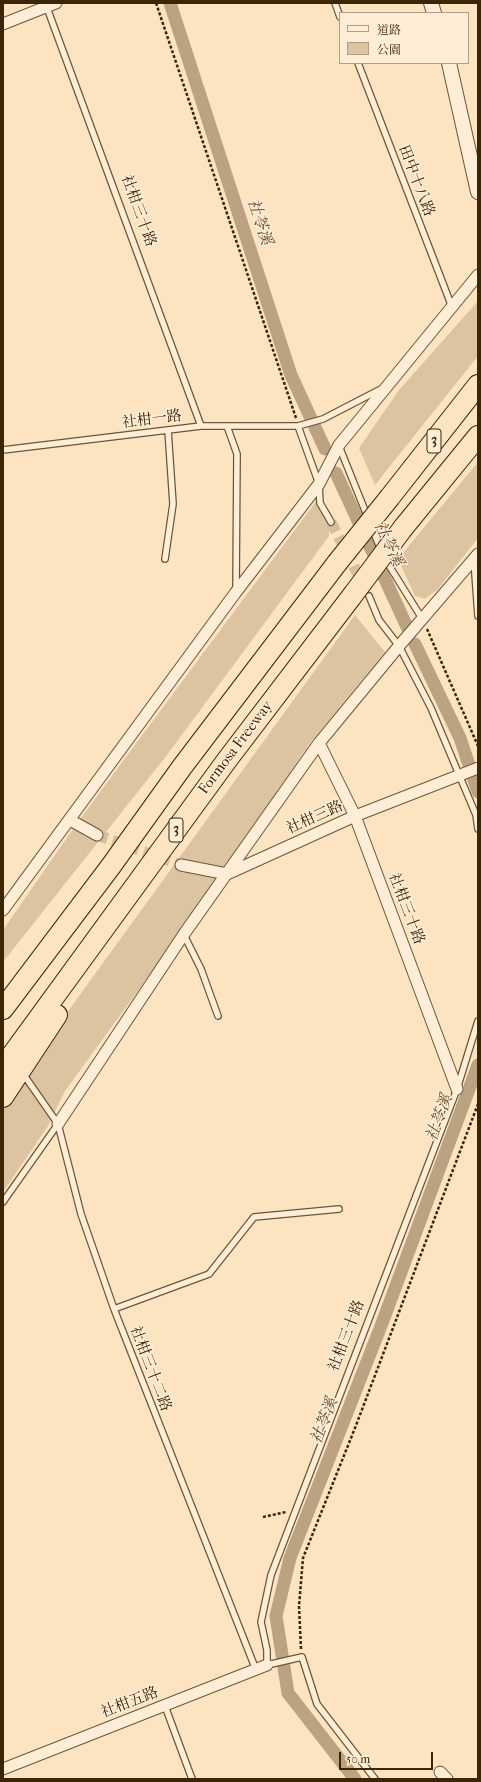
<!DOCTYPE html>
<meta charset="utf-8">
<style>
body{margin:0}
#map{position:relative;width:481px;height:1782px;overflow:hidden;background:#fde4c1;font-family:"IM FELL French Canon","Noto Serif TC",serif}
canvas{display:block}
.frame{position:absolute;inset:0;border:4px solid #3a2607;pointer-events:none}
.legend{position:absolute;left:339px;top:12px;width:130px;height:52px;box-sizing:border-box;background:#feedd7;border:1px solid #b09d84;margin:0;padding:5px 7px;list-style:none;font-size:12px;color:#3a2607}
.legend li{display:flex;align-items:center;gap:8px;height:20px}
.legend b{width:20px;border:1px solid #b09d84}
.scale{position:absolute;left:339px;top:1752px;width:94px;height:18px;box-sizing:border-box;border:2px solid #3a2607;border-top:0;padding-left:5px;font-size:12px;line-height:14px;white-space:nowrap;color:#3a2607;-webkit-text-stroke:3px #feedd7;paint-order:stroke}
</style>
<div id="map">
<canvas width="481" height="1782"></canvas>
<div class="frame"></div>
<ul class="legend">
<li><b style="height:5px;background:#feedd7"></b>道路</li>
<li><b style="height:11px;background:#dcc4a1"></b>公園</li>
</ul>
<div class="scale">50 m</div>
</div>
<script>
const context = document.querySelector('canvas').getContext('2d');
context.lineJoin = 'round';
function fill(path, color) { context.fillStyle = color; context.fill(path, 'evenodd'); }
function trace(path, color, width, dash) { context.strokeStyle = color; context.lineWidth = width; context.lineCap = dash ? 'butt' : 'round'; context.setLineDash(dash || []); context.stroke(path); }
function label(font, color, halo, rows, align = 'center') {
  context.font = font + ' "IM FELL French Canon","Noto Serif TC",serif'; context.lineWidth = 3; context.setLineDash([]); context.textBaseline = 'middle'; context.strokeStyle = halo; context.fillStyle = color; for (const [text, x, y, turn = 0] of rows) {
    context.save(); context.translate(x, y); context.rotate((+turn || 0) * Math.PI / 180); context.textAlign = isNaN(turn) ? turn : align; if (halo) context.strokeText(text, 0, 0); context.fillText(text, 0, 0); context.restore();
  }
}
fill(new Path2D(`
 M 478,301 L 478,356 L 375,485 L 359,448 L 399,390 Z
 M 478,462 L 478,538 L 438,589 L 425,599 L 415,596 L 398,559 Z
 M 317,500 L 329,515 L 329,536 L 167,755 L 3,962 L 3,930 L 80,819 Z
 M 355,615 L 385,652 L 310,743 L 215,885 L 65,1091 L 48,1126 L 3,1192 L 3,1101 Z`), '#dcc4a1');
trace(new Path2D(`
 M 170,3 L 291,375 L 325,449
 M 336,473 L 408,629
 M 415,644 L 460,738 L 478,792
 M 355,1779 L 288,1693 L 276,1616 L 290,1558 L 381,1326 L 478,1065`), '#bba382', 13);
trace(new Path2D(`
 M 331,522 L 369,596
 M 97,835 L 181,865`), '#d6be9c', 11, [11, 5.5]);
const service = new Path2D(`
 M 335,3 L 340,17
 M 46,5 L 201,426
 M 358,63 L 452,307
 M 227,426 L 237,454 L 236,590
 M 298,426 L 319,484 L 320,503 L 331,522
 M 339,446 L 368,518
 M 3,450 L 201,426 L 298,426 L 323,419 L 381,389
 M 371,526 L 381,550
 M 165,559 L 173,504 L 168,430
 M 385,559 L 423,620
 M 474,560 L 478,616
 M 369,596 L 379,620 L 399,646 L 431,708 L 476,815 L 478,829
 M 184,935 L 201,969 L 218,1016
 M 26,1078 L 58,1124 L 81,1214 L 114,1309 L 256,1670
 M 3,1202 L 58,1124
 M 114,1309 L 209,1274 L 254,1217 L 339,1209
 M 165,1706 L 192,1779
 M 375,1779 L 317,1704 L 302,1657 L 267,1665 L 267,1650 L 261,1622 L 271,1575 L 457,1089 L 478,1021`);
const minor = new Path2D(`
 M 3,24 L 56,3
 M 319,743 L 355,816 L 457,1089
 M 70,820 L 97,835
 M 181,865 L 227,874 L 355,816 L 478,768
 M 3,910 L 236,592 L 319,484 L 339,445 L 478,275
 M 58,1124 L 184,934 L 319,743 L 399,646 L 478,554
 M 3,1769 L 267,1665
 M 440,1772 L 447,1779`);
const tertiary = new Path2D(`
 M 431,3 L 434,13
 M 449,63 L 478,192`);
const motorway = new Path2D(`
 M 390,497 L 478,385
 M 403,528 L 478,436
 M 3,1009 L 111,866 L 182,767 L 337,563
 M 3,1067 L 227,760 L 352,596
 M 3,1097 L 57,1015`);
trace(service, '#6b5636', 8);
trace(minor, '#6b5636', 13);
trace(tertiary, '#6b5636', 16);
trace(motorway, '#3a2607', 22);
trace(new Path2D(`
 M 156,3 L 296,418
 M 427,629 L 478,746
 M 263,1517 L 286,1512
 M 301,1649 L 299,1606 L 303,1558 L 355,1428 L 478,1104`), '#3a2607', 2.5, [3, 2]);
trace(service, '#feedd7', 5.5);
trace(minor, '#feedd7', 11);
trace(tertiary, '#feedd7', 14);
trace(motorway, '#fde4c1', 20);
const motorwayBridge = new Path2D(`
 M 337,563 L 390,497
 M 352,596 L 403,528`);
trace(motorwayBridge, '#3a2607', 22, []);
trace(motorwayBridge, '#fde4c1', 20);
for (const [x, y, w] of [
 [434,441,14],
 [176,830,14]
]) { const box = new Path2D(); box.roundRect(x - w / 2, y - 12, w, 24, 3); context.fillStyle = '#feedd7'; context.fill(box); trace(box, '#3a2607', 1); }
label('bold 14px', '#3a2607', null, [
 ["3",434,441],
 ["3",176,830]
]);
label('15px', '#3a2607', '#feedd7', [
 ["田中十八路",416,181,69],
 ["社柑三十路",138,211,70],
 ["社柑一路",152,420,-7],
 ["Formosa Freeway",236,748,-53],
 ["社柑三路",315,818,-24],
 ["社柑三十路",406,909,69],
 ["社柑三十路",347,1336,-69],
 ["社柑三十二路",150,1369,69],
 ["社柑五路",130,1703,-21]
]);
label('italic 16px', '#614c2c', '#feedd7', [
 ["社苓溪",259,222,72],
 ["社苓溪",388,544,65],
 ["社苓溪",440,1118,-70],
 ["社苓溪",325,1421,-69]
]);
</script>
